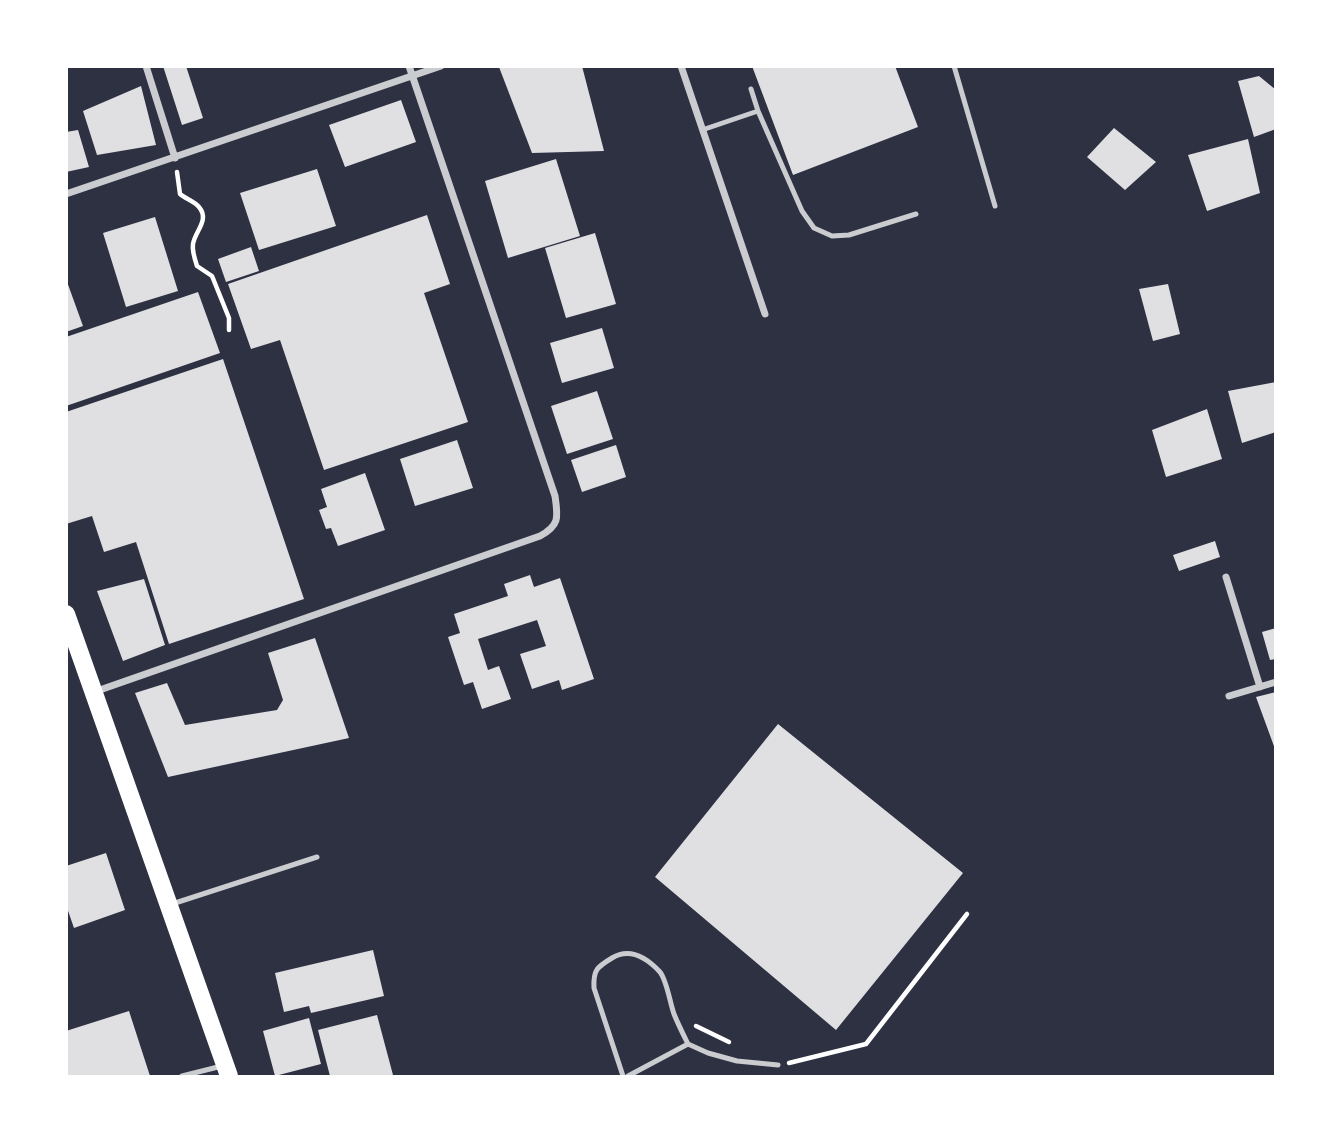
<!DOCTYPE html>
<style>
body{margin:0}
#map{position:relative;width:1342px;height:1143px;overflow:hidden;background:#2d3142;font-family:Lato,sans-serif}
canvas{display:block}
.frame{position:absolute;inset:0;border:68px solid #fff;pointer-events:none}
</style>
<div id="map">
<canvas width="1342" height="1143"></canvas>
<div class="frame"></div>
</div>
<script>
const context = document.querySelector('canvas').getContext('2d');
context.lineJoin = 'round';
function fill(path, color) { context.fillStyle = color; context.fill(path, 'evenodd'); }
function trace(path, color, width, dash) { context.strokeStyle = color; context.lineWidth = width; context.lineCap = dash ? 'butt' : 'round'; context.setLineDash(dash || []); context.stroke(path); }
fill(new Path2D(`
 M 163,66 L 186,66 L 203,118 L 182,125 Z
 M 582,66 L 604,151 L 532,153 L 499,67 Z
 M 752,66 L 895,66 L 918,127 L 793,175 Z
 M 1259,76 L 1276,90 L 1276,129 L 1254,137 L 1238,81 Z
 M 141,86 L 156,145 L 97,155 L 83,111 Z
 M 401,100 L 416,142 L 345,167 L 329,125 Z
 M 1114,128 L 1156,162 L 1125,190 L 1087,157 Z
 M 78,130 L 89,167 L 66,172 L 66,132 Z
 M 1248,139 L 1260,193 L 1207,211 L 1188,155 Z
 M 556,159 L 580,236 L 508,258 L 485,181 Z
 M 317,169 L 336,226 L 259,250 L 240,193 Z
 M 427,215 L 450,284 L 424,293 L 468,422 L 324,470 L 280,340 L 251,349 L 228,284 Z
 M 155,217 L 178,291 L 126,307 L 103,233 Z
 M 595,233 L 616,304 L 566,318 L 545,248 Z
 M 251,247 L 259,271 L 226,282 L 218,259 Z
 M 66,279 L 83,326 L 66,332 Z
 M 1168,284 L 1180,334 L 1153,341 L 1139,289 Z
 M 198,292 L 220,353 L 66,406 L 66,337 Z
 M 602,328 L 614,368 L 562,383 L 550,343 Z
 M 223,359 L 304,599 L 169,644 L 136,542 L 104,552 L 92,516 L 66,524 L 66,412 Z
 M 1276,382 L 1276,432 L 1242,443 L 1228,391 Z
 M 597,391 L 613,439 L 567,454 L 551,406 Z
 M 1207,409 L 1222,459 L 1166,477 L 1152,430 Z
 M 457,440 L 473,488 L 415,506 L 400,459 Z
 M 616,445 L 626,477 L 582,492 L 571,460 Z
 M 365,473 L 385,530 L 338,546 L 331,528 L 326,529 L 319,510 L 327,507 L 321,489 Z
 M 1215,541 L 1220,557 L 1179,571 L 1173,555 Z
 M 530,575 L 534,587 L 560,578 L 594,679 L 562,690 L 559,680 L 532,689 L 520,654 L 546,646 L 537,620 L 478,639 L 488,670 L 499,666 L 511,699 L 482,709 L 473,682 L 464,685 L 448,637 L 460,633 L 454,614 L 508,596 L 504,584 Z
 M 144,579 L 165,645 L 123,661 L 97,591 Z
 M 1276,628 L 1276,659 L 1270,660 L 1262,632 Z
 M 315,638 L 349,738 L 168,777 L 135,693 L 167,683 L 185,725 L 277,710 L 283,700 L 268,653 Z
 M 1276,692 L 1276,749 L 1275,749 L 1256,697 Z
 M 778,724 L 963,873 L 836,1030 L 655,877 Z
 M 106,853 L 125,910 L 74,928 L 66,905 L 66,866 Z
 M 373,950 L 384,996 L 311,1013 L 309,1006 L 284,1012 L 275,973 Z
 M 129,1011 L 150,1076 L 66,1076 L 66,1031 Z
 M 377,1015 L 393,1075 L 330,1076 L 318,1030 Z
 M 309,1018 L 321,1064 L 275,1076 L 263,1031 Z`), '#e0e0e3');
trace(new Path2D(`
 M 177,172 L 180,194 C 186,199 194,201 199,207 C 210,220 195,231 193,244 C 192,250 195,260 197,266 L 212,276 L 229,318 L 229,330
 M 696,1026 L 729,1042
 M 789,1063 L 866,1044 L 967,914`), '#fff', 4.5);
trace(new Path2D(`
 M 954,66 L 995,206
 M 751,89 L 758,111 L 802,211 L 814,228 L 832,236 L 849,235 L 916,214
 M 702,130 L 758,111
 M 172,904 L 317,857
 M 688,1044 L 708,1053 L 737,1061 L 778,1065
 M 182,1076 L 222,1066
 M 623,1076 L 594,988 C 593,970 597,967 612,958 C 630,947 647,958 660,972 C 667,981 670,1003 674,1014 C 678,1024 683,1034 688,1044 L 628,1076`), '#caccd0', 5);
trace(new Path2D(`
 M 146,66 L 175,158
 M 681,66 L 765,314
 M 66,194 L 441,66
 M 1226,577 L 1260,687
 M 94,692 L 540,536 C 560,525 558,517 555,496 L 409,66
 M 1229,696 L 1276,682`), '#caccd0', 7);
trace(new Path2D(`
 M 66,614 L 229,1076`), '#fff', 18);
</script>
